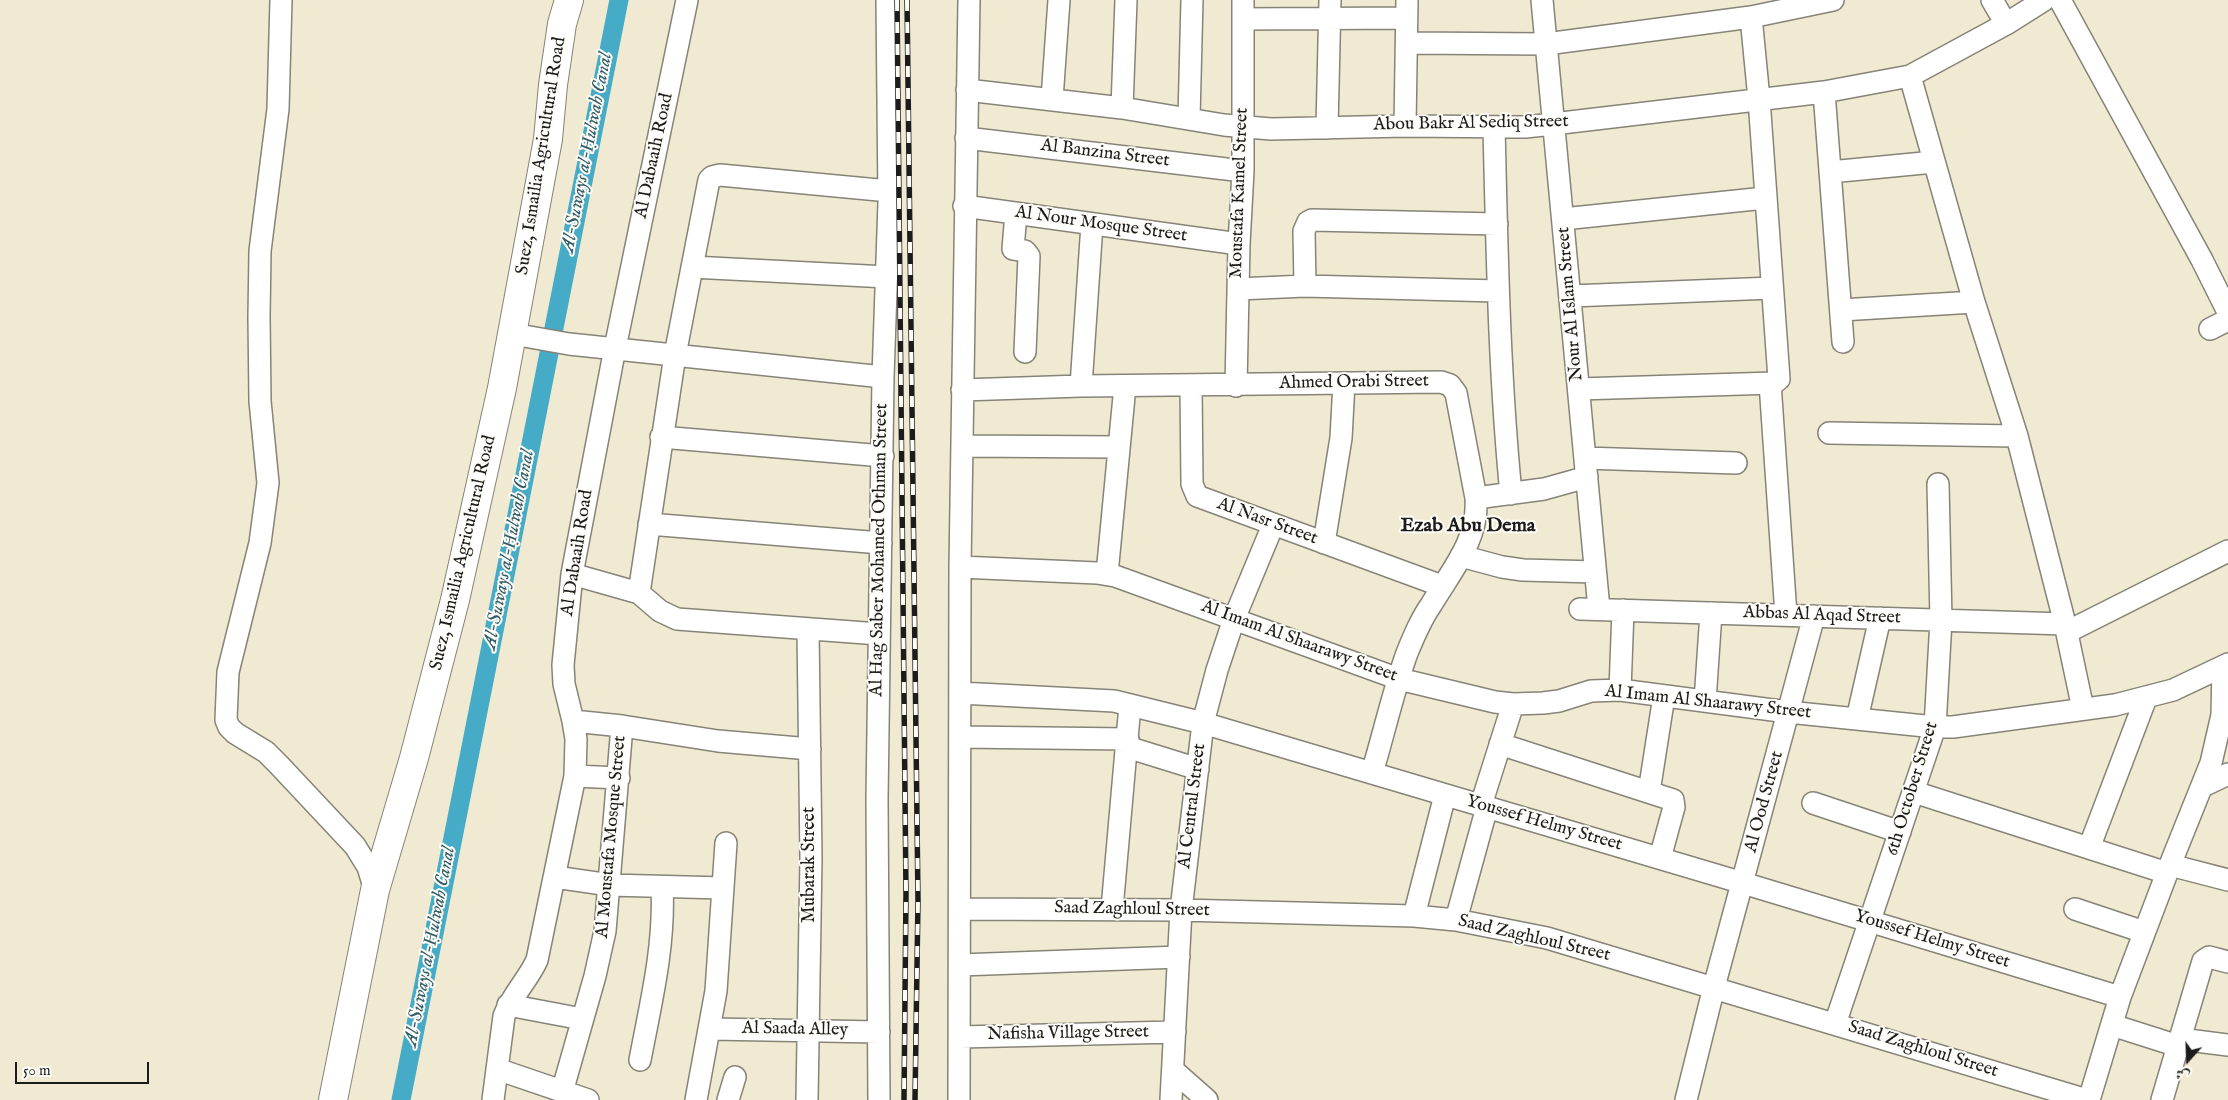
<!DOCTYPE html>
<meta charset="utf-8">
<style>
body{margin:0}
#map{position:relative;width:2228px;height:1100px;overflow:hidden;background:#f1ead2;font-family:"IM FELL English",Amiri,serif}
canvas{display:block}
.north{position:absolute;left:2163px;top:1035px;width:50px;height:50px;-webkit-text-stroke:4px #fdfcf7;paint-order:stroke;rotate:200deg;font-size:14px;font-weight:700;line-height:20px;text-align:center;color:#1c1c1c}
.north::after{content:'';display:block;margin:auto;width:18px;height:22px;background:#1c1c1c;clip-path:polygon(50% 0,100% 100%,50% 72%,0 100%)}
.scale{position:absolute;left:15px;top:1062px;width:134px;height:22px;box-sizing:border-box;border:2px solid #1c1c1c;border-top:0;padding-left:6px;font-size:15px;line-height:18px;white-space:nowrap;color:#1c1c1c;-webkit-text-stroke:4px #fdfcf7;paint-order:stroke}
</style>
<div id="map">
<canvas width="2228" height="1100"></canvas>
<div class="north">ش</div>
<div class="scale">50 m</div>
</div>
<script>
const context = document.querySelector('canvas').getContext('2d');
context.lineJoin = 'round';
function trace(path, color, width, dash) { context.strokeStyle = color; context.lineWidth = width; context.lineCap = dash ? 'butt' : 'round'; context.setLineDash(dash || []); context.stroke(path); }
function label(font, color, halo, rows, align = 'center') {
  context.font = font + ' "IM FELL English",serif'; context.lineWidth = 4; context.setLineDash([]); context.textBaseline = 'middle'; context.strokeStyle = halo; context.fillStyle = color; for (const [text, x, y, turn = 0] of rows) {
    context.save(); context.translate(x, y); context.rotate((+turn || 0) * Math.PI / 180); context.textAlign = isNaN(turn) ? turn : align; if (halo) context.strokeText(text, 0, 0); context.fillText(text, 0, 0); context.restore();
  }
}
trace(new Path2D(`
 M 401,1100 L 619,0`), '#46abc6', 19);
const minor = new Path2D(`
 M 281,0 L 278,109 L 260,251 L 259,317 L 260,401 L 268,483 L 260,543 L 228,672 L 226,720 L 229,727 L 235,733 L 266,752 L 279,765 L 355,846 L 368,867 L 375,890
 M 1542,0 L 1599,609
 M 1992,0 L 2006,24
 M 2060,0 L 2202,260 L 2228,312
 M 1243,19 L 1406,18
 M 1407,43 L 1546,44 L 1751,17 L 1833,0
 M 1910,76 L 1974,302 L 2017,436 L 2065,624 L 2083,709
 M 967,90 L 1122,108 L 1224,125 L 1271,129 L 1405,126 L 1525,127 L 1553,124 L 1824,92 L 1910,76 L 2006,24 L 2044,0
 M 1824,92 L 1843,342
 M 1052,99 L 1059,0
 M 1122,108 L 1126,0
 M 1189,118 L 1192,0
 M 1405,126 L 1407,0
 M 1494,127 C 1497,250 1499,372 1511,494
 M 1327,128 L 1330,0
 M 966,138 L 1243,171
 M 1830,172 L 1934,162
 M 964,206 L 1239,244
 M 1016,213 L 1013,249 L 1025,251 L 1029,256 L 1025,352
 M 1563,219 L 1765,198
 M 692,267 L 887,277
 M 1305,286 L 1304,231 L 1308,222 L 1312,220 L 1497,224
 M 1238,289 L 1305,286 L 1497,291
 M 1571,296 L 1772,288
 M 1841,310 L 1974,302
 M 2210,329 L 2228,320
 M 513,334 L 569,344 L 883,377
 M 1770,383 L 1786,615
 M 1081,386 L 1092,224
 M 1191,386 L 1192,484 L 1197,496 L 1442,586
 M 1236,386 L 1239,244 L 1243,171 L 1243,0
 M 1579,389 L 1774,383 L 1779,379 L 1759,99 L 1751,17
 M 962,390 L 1081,386 L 1441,382 L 1450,385 L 1456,393 L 1476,498 C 1479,540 1451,571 1431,605 C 1421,619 1414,636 1407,653 C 1393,692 1384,733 1372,773
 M 1829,433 L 2017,436
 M 661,437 L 883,456
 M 962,446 L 1118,447
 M 1585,458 L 1736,463
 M 1476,498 L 1544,489 L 1587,477
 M 649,524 L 881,543
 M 1324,543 L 1341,438 L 1344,383
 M 1461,556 L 1502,567 L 1523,570 L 1595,572
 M 960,567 L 1097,573 L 1115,576 L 1399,679 L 1495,702 L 1513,704 L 1543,703 L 1559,701 L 1591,691 L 1620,690 L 1788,712 L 1935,727 L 1953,727 L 2115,705 L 2173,690 L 2228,664
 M 572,574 L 639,593 L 660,611 L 677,619 L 879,634
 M 1107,574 L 1125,386
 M 639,593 L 675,355 L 709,180 L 712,177 L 720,175 L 889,191
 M 1580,609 L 2065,624
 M 2067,632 L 2228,551
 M 1620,690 L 1623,610
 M 960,693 L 1114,701 L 1203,723 L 1743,883 L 2120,997
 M 1705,701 L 1711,613
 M 1857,719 L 1880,618
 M 573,721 L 622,726 L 718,741 L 810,749
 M 960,737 L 1128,739
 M 1500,744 L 1673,800 L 1674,807 L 1660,858
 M 1127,747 L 1198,769
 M 575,776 L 619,778
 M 2203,786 L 2228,774
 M 1649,792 L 1664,696
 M 1914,792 L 2167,873
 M 1813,803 L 1900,832
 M 1481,805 L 1513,704
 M 2089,848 L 2146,698
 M 2170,865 L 2228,880
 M 555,877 L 610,885 L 723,888
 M 960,909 L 1181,910 L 1414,916 L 1456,920 L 1547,938 L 2087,1100
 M 1112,909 L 1130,705
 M 2075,909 L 2144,932
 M 1414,916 L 1445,795
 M 1456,920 L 1487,807
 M 960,965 L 1179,957
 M 508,1005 L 582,1019
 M 1835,1024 L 1935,727 L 1941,620 L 1938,484
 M 2112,1025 L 2178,1046
 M 711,1029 L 879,1032
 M 960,1037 L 1175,1032
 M 2180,1039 L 2228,1045
 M 640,1060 C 651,1002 665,946 662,887
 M 497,1069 L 588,1100
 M 1173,1070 L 1207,1100
 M 562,1092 L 595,976 L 605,931 L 622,726
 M 493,1100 L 504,1016 C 512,995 528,980 537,960 L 575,776 L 576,739 L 573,721 L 564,684 L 563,665 L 572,574 L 615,348 L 687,0
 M 696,1100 L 716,991 L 726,843
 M 728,1100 L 735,1077
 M 807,1100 L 811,858 L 808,629
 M 879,1100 L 877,800 L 883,377 L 889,202 L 887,0
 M 959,1100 L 960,567 L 969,0
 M 1171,1100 L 1181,910 L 1203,723 L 1217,670 L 1234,619 L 1273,525
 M 1686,1100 L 1714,987 L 1814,616
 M 2089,1100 L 2120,997 L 2170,865 L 2211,763 L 2222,715 L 2223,667
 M 2162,1100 L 2203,961 L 2209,957 L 2228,962`);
const secondary = new Path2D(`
 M 333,1100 L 375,890 L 414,758 L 455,600 L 502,388 L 548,139 L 553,85 L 562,24 L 569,0`);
trace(minor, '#868377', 24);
trace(secondary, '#868377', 30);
trace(minor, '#fff', 21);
trace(secondary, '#fff', 28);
const rail = new Path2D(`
 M 897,0 L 906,893 L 904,1100
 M 907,0 L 918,900 L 915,1100`);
trace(rail, '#1c1c1c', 5.5);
trace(rail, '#fdfcf7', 4, [11]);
label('18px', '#1c1c1c', '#fdfcf7', [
 ["Abou Bakr Al Sediq Street",1471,124,-1],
 ["Al Banzina Street",1105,154,7],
 ["Suez, Ismailia Agricultural Road",542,156,-81],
 ["Al Dabaaih Road",655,156,-78],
 ["Moustafa Kamel Street",1240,193,-88],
 ["Al Nour Mosque Street",1101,225,8],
 ["Nour Al Islam Street",1571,304,-95],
 ["Ahmed Orabi Street",1354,383,-1],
 ["Al Nasr Street",1267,522,20],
 ["Al Hag Saber Mohamed Othman Street",880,550,-89],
 ["Suez, Ismailia Agricultural Road",464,553,-77],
 ["Al Dabaaih Road",578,553,-81],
 ["Abbas Al Aqad Street",1822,616,2],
 ["Al Imam Al Shaarawy Street",1299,642,20],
 ["Al Imam Al Shaarawy Street",1708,703,6],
 ["6th October Street",1913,789,-73],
 ["Al Ood Street",1765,802,-75],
 ["Al Central Street",1193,806,-83],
 ["Youssef Helmy Street",1544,824,16],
 ["Al Moustafa Mosque Street",612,837,-85],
 ["Mubarak Street",810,865,-90],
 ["Saad Zaghloul Street",1132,910,1],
 ["Saad Zaghloul Street",1534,939,13],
 ["Youssef Helmy Street",1932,940,17],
 ["Al Saada Alley",795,1030,1],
 ["Nafisha Village Street",1068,1034,-1],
 ["Saad Zaghloul Street",1923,1050,17]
]);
label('italic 19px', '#2f5c68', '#fdfcf7', [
 ["Al-Suways al-Ḥulwah Canal",588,153,-79],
 ["Al-Suways al-Ḥulwah Canal",510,550,-79],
 ["Al-Suways al-Ḥulwah Canal",431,947,-79]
]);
label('bold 20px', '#1c1c1c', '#fdfcf7', [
 ["Ezab Abu Dema",1468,527]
]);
</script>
